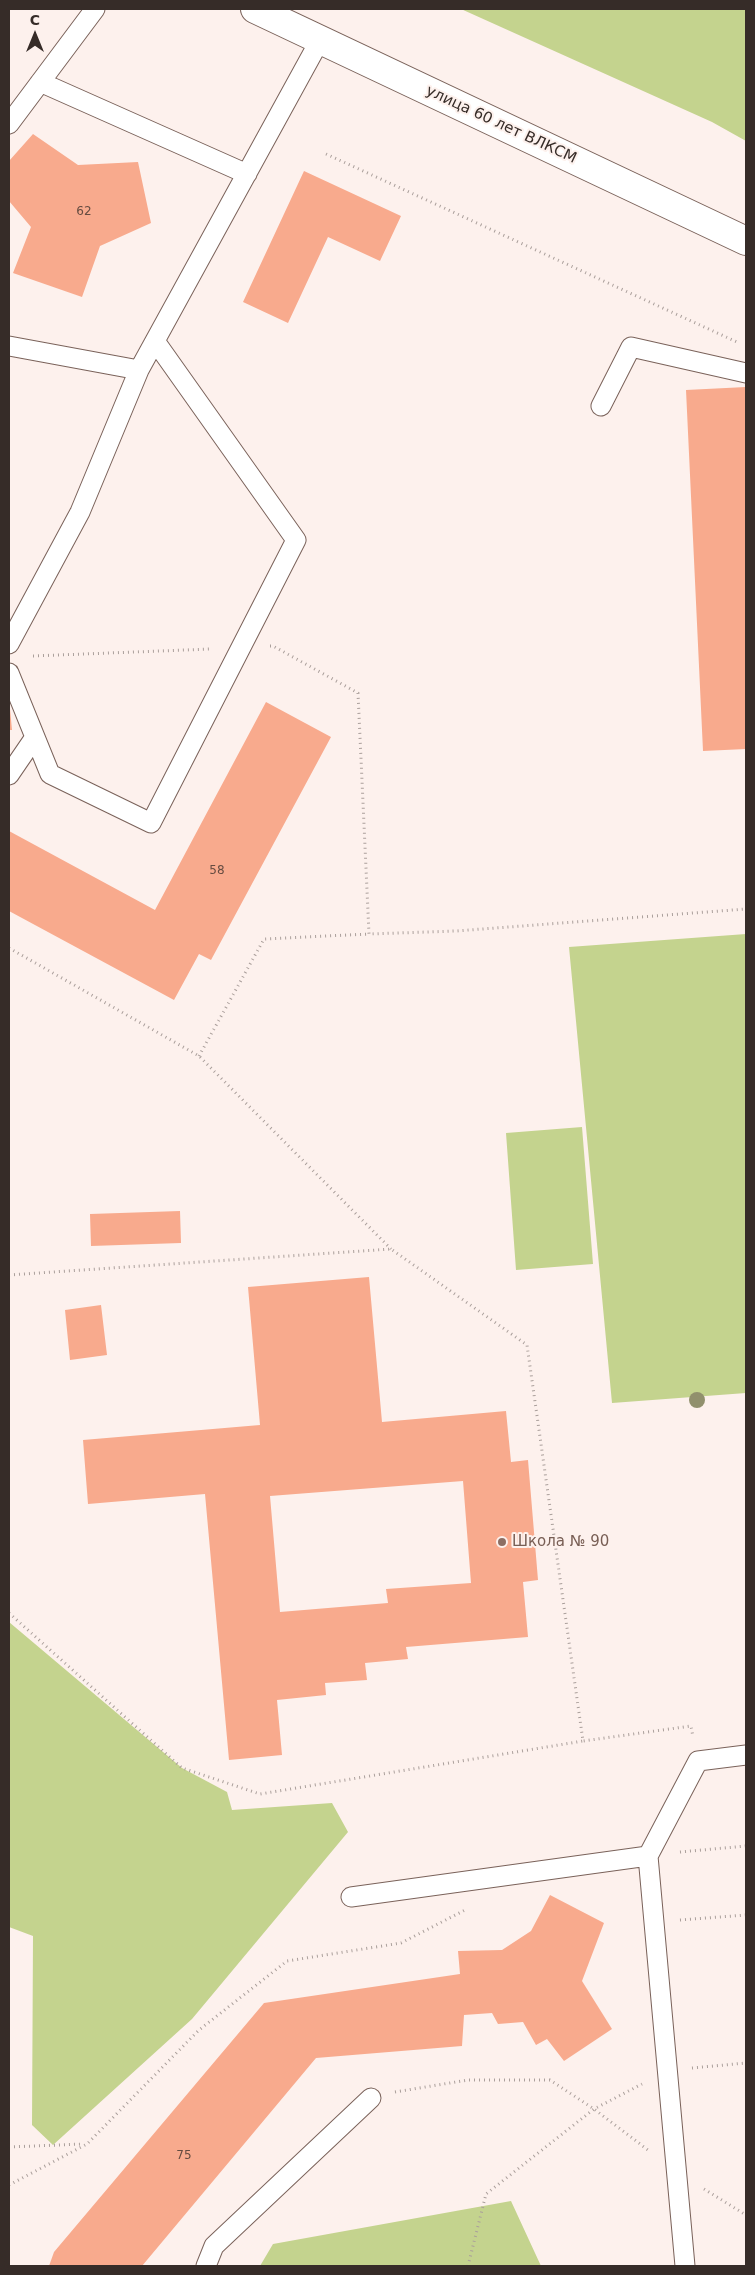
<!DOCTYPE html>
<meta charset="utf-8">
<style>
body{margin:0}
#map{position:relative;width:755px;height:2275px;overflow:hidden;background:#fdf1ed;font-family:"DejaVu Sans",sans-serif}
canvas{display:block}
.frame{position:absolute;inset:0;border:10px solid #362c28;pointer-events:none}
.north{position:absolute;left:10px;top:10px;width:50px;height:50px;-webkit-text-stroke:4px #fdf1ed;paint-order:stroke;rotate:0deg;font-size:14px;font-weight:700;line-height:20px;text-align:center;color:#362c28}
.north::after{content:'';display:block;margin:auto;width:18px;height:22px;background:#362c28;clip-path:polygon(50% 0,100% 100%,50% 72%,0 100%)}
</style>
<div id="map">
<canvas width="755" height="2275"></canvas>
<div class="frame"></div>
<div class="north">С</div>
</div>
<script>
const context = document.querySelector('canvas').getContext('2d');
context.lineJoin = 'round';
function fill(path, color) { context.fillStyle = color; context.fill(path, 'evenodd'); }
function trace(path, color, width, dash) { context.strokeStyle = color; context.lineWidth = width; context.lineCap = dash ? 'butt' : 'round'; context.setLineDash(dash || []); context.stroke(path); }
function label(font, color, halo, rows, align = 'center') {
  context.font = font + ' "DejaVu Sans",sans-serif'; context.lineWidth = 4; context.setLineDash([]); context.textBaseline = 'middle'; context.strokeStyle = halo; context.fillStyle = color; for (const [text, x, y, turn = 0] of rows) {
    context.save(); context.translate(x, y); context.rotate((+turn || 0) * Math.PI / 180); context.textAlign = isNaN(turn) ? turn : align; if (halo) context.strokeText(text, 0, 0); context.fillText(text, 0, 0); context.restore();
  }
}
fill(new Path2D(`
 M 461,9 L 746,9 L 746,141 L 712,122 Z
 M 746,934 L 746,1393 L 612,1403 L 569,947 Z
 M 582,1127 L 593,1264 L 516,1270 L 506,1133 Z
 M 9,1622 L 182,1768 L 227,1792 L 232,1810 L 332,1803 L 348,1832 L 192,2019 L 53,2145 L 32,2125 L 33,1936 L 9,1927 Z
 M 511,2201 L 541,2266 L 260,2266 L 273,2244 Z`), '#c4d38e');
fill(new Path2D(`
 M 33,134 L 78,165 L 138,162 L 151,223 L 100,246 L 82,297 L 13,273 L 31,227 L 9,201 L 9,161 Z
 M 304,171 L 401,216 L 380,261 L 328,237 L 288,323 L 243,302 Z
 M 746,387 L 746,749 L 703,751 L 686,390 Z
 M 9,698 L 12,730 L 9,730 Z
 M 266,702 L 331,737 L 211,960 L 199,954 L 174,1000 L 9,911 L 9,831 L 155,910 Z
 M 180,1211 L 181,1243 L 91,1246 L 90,1214 Z
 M 369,1277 L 382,1422 L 506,1411 L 511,1462 L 528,1460 L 538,1580 L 523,1582 L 528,1637 L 406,1647 L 408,1659 L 365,1663 L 367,1680 L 325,1683 L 326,1695 L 277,1700 L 282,1755 L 229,1760 L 205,1494 L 88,1504 L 83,1440 L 260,1425 L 248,1287 ZM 463,1481 L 471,1583 L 386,1589 L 388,1603 L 280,1612 L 270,1496 Z
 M 101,1305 L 107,1355 L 70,1360 L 65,1310 Z
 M 550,1895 L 604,1923 L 582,1981 L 612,2029 L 564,2061 L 547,2039 L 536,2045 L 523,2022 L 498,2024 L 492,2013 L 464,2015 L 462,2046 L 316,2058 L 142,2266 L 49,2266 L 54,2252 L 264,2003 L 460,1974 L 458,1951 L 502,1950 L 531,1931 Z`), '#f8aa8d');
const lane = new Path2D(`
 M 40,82 L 247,174
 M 9,124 L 95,9
 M 9,346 L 139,370
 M 601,406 L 631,347 L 746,373
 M 9,644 L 80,512 L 139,370 L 320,40
 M 9,673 L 50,774 L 151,823 L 296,540 L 155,341
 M 9,775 L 35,737
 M 351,1897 L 648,1856
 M 206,2266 L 214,2246 L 371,2098
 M 685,2266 L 648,1856 L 698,1761 L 746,1755`);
const secondary = new Path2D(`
 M 255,9 L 746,241`);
trace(lane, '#7a625a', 21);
trace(secondary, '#7a625a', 30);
trace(new Path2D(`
 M 326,154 L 737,342
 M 270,646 L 273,646 L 358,693 L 369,934 L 456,931 L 746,909
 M 33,656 L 211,649
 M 9,948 L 199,1056 L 391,1249
 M 199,1056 L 264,939 L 369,934
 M 9,1275 L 391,1249 L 527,1345 L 583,1741 L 691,1726 L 693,1737
 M 9,1613 L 182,1768 L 260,1794 L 583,1741
 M 680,1852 L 746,1846
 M 680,1920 L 746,1915
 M 692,2068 L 746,2063
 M 395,2092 L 468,2080 L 550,2080 L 594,2109 L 648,2150
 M 9,2147 L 83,2144
 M 9,2185 L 87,2144 L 199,2030 L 287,1961 L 401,1943 L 467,1909
 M 704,2189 L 746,2215
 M 468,2266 L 486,2194 L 594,2109 L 642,2084`), '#aa9f9b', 3, [1, 4]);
trace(lane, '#fff', 19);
trace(secondary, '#fff', 28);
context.fillStyle = '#91906d';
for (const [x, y] of [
 [697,1400]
]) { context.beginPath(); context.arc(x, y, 8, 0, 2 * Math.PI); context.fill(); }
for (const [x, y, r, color] of [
 [502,1542,5,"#8d6e63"]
]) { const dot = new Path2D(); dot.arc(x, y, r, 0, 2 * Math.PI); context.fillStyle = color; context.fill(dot); trace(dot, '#fdf1ed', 2); }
label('12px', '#664c41', null, [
 ["62",84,212],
 ["58",217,871],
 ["75",184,2156]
]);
label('15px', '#362c28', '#fdf1ed', [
 ["улица 60 лет ВЛКСМ",501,125,25]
]);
label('15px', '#785e54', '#fdf1ed', [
 ["Школа № 90",512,1542]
], 'left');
</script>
